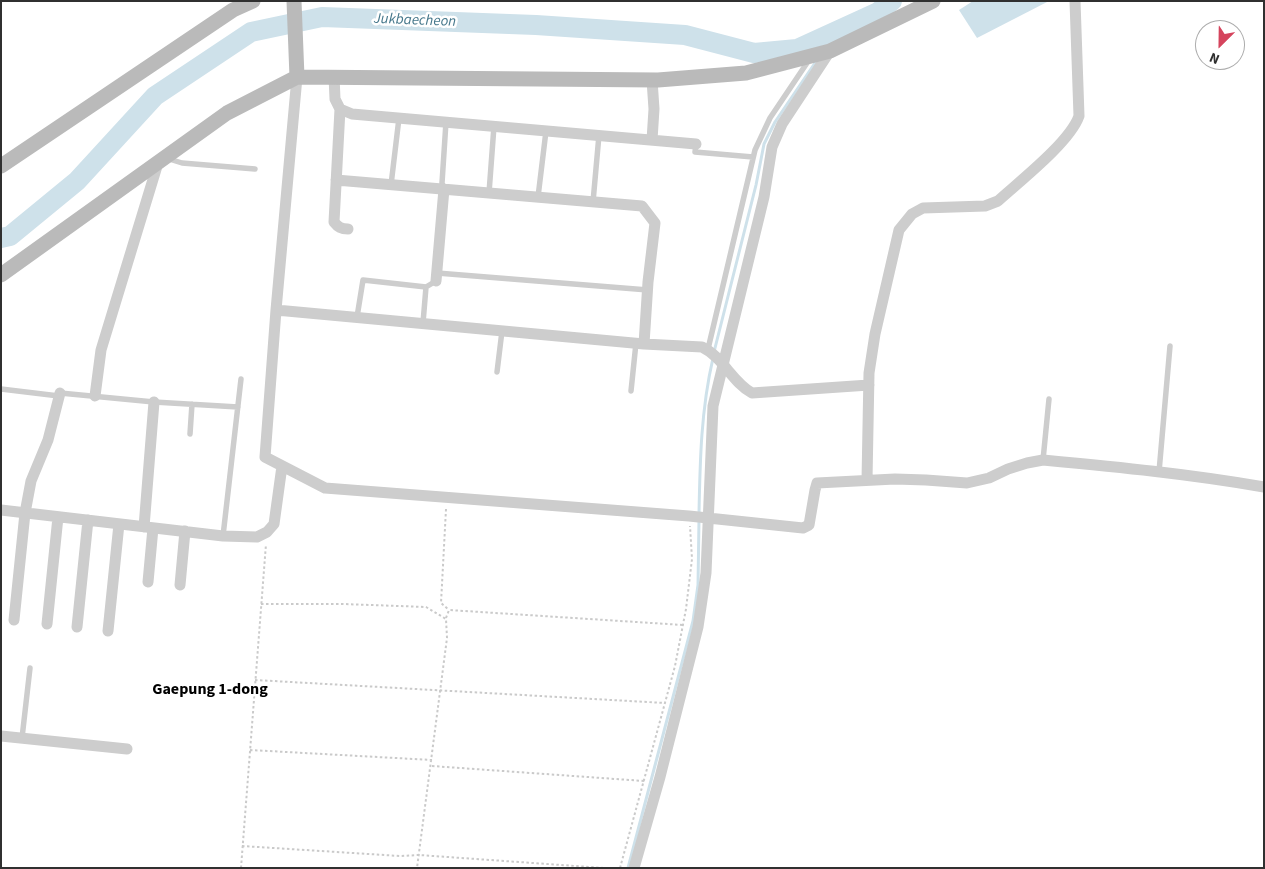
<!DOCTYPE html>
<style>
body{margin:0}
#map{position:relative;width:1265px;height:869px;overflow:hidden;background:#fff;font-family:"Source Sans 3",sans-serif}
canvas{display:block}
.frame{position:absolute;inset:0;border:2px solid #303030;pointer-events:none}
.north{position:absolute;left:1195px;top:20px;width:50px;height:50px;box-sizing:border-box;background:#fff;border:1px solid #acacac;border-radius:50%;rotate:203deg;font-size:14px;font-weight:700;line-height:20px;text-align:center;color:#303030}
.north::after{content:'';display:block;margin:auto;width:18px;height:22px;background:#d5445d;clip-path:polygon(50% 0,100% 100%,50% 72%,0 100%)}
</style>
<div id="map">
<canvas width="1265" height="869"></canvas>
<div class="frame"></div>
<div class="north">N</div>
</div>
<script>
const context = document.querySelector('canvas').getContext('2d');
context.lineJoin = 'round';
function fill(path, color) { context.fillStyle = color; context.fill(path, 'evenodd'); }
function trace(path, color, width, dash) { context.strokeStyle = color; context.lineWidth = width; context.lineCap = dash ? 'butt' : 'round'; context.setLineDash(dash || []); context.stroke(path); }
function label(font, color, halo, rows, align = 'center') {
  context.font = font + ' "Source Sans 3",sans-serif'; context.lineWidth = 5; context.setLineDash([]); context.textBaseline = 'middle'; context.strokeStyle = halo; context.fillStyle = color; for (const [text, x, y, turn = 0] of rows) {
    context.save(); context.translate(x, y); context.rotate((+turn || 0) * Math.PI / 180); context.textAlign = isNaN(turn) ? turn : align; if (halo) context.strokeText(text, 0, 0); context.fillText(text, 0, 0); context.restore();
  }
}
fill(new Path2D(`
 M 973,1 L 1049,1 L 977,38 L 959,10 Z`), '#cee1ea');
trace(new Path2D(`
 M 826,46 L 837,31
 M 714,352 L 756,185 L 764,144 L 775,122 L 817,60
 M 699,513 C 700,461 701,410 713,358
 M 628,868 L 693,621 L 698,585 L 699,520`), '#cee1ea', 3);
trace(new Path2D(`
 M 1,238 L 10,236 L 77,181 L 155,96 L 251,32 L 322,17 L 536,25 L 685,35 L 754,53 L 797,49 L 878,12 L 892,1`), '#cee1ea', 20);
trace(new Path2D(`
 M 446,509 L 441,603 L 449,610
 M 261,604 L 343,604 L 426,607 L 446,619 L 447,638 L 417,868
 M 446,618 L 449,610 L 683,625
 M 255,680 L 665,703
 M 250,750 L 432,760
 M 432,766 L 644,781
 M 242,846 L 400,856 L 419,855 L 604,868
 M 241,868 L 266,544
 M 620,868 L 675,666 L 686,609 L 692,559 L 690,526`), '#cacaca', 2, [2.5, 2.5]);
trace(new Path2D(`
 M 696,144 L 695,152 L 753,157
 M 166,158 L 182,163 L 255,169
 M 391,185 L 399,118
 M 444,189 L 442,183 L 446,122
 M 489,193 L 494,126
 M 538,197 L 546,131
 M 593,202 L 599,135
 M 437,273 L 648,290
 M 357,317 L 363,280 L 426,287
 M 423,323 L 426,287 L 436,281
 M 708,349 L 755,150 L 770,118 L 809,60
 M 497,372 L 502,331
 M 1,389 L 59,396
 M 631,391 L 636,343
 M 60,393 L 154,402 L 238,407
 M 190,434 L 192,404
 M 1043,460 L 1049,399
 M 1159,472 L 1170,346
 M 223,536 L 241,379
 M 22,738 L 30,668`), '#cdcdcd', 5.5);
trace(new Path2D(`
 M 334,76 L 335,99 L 340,109 L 334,222 C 338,227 341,229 348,229
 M 652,80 L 654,109 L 652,140
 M 340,109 L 352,114 L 696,144
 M 336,180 L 642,206 L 655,223 L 648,282 L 644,344
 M 436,281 L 444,189
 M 276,310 L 297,77
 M 869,385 L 752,393 C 732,382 723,357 702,347 L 644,344 L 276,310 L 265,457 L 325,488 L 689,516 L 803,528 L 809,525 L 815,490 L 817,483 L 895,479 L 926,480 L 967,483 L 989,478 L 1008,469 L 1027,463 L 1043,460 C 1117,467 1190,474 1264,487
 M 95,396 L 101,350 L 158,163
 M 867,480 L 869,373 L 875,334 L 899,230 L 912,214 L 923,208 L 985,206 L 998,201 C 1020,181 1070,142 1079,116 L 1075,1
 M 1,510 L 223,536 L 257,537 L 267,532 L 274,524 L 282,466
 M 144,527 L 154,402
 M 148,582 L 153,528
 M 180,585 L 185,531
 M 14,620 L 25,513 L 31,481 L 48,440 L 60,393
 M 47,624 L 58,517
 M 77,627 L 88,520
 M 108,631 L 119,524
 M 1,736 L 127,749
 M 634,868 L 660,777 L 698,627 L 706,573 L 713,406 L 764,197 L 772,147 L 782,124 L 830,51`), '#cdcdcd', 11);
trace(new Path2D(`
 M 294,1 L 297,77
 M 1,166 L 233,10 L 253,1
 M 1,275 L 227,113 L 297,77 L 658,80 L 746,73 L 830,51 L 933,1`), '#bababa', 15);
label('italic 15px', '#45778b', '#fff', [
 ["Jukbaecheon",415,21,2]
]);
label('bold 16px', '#000', '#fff', [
 ["Gaepung 1-dong",210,690]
]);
</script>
